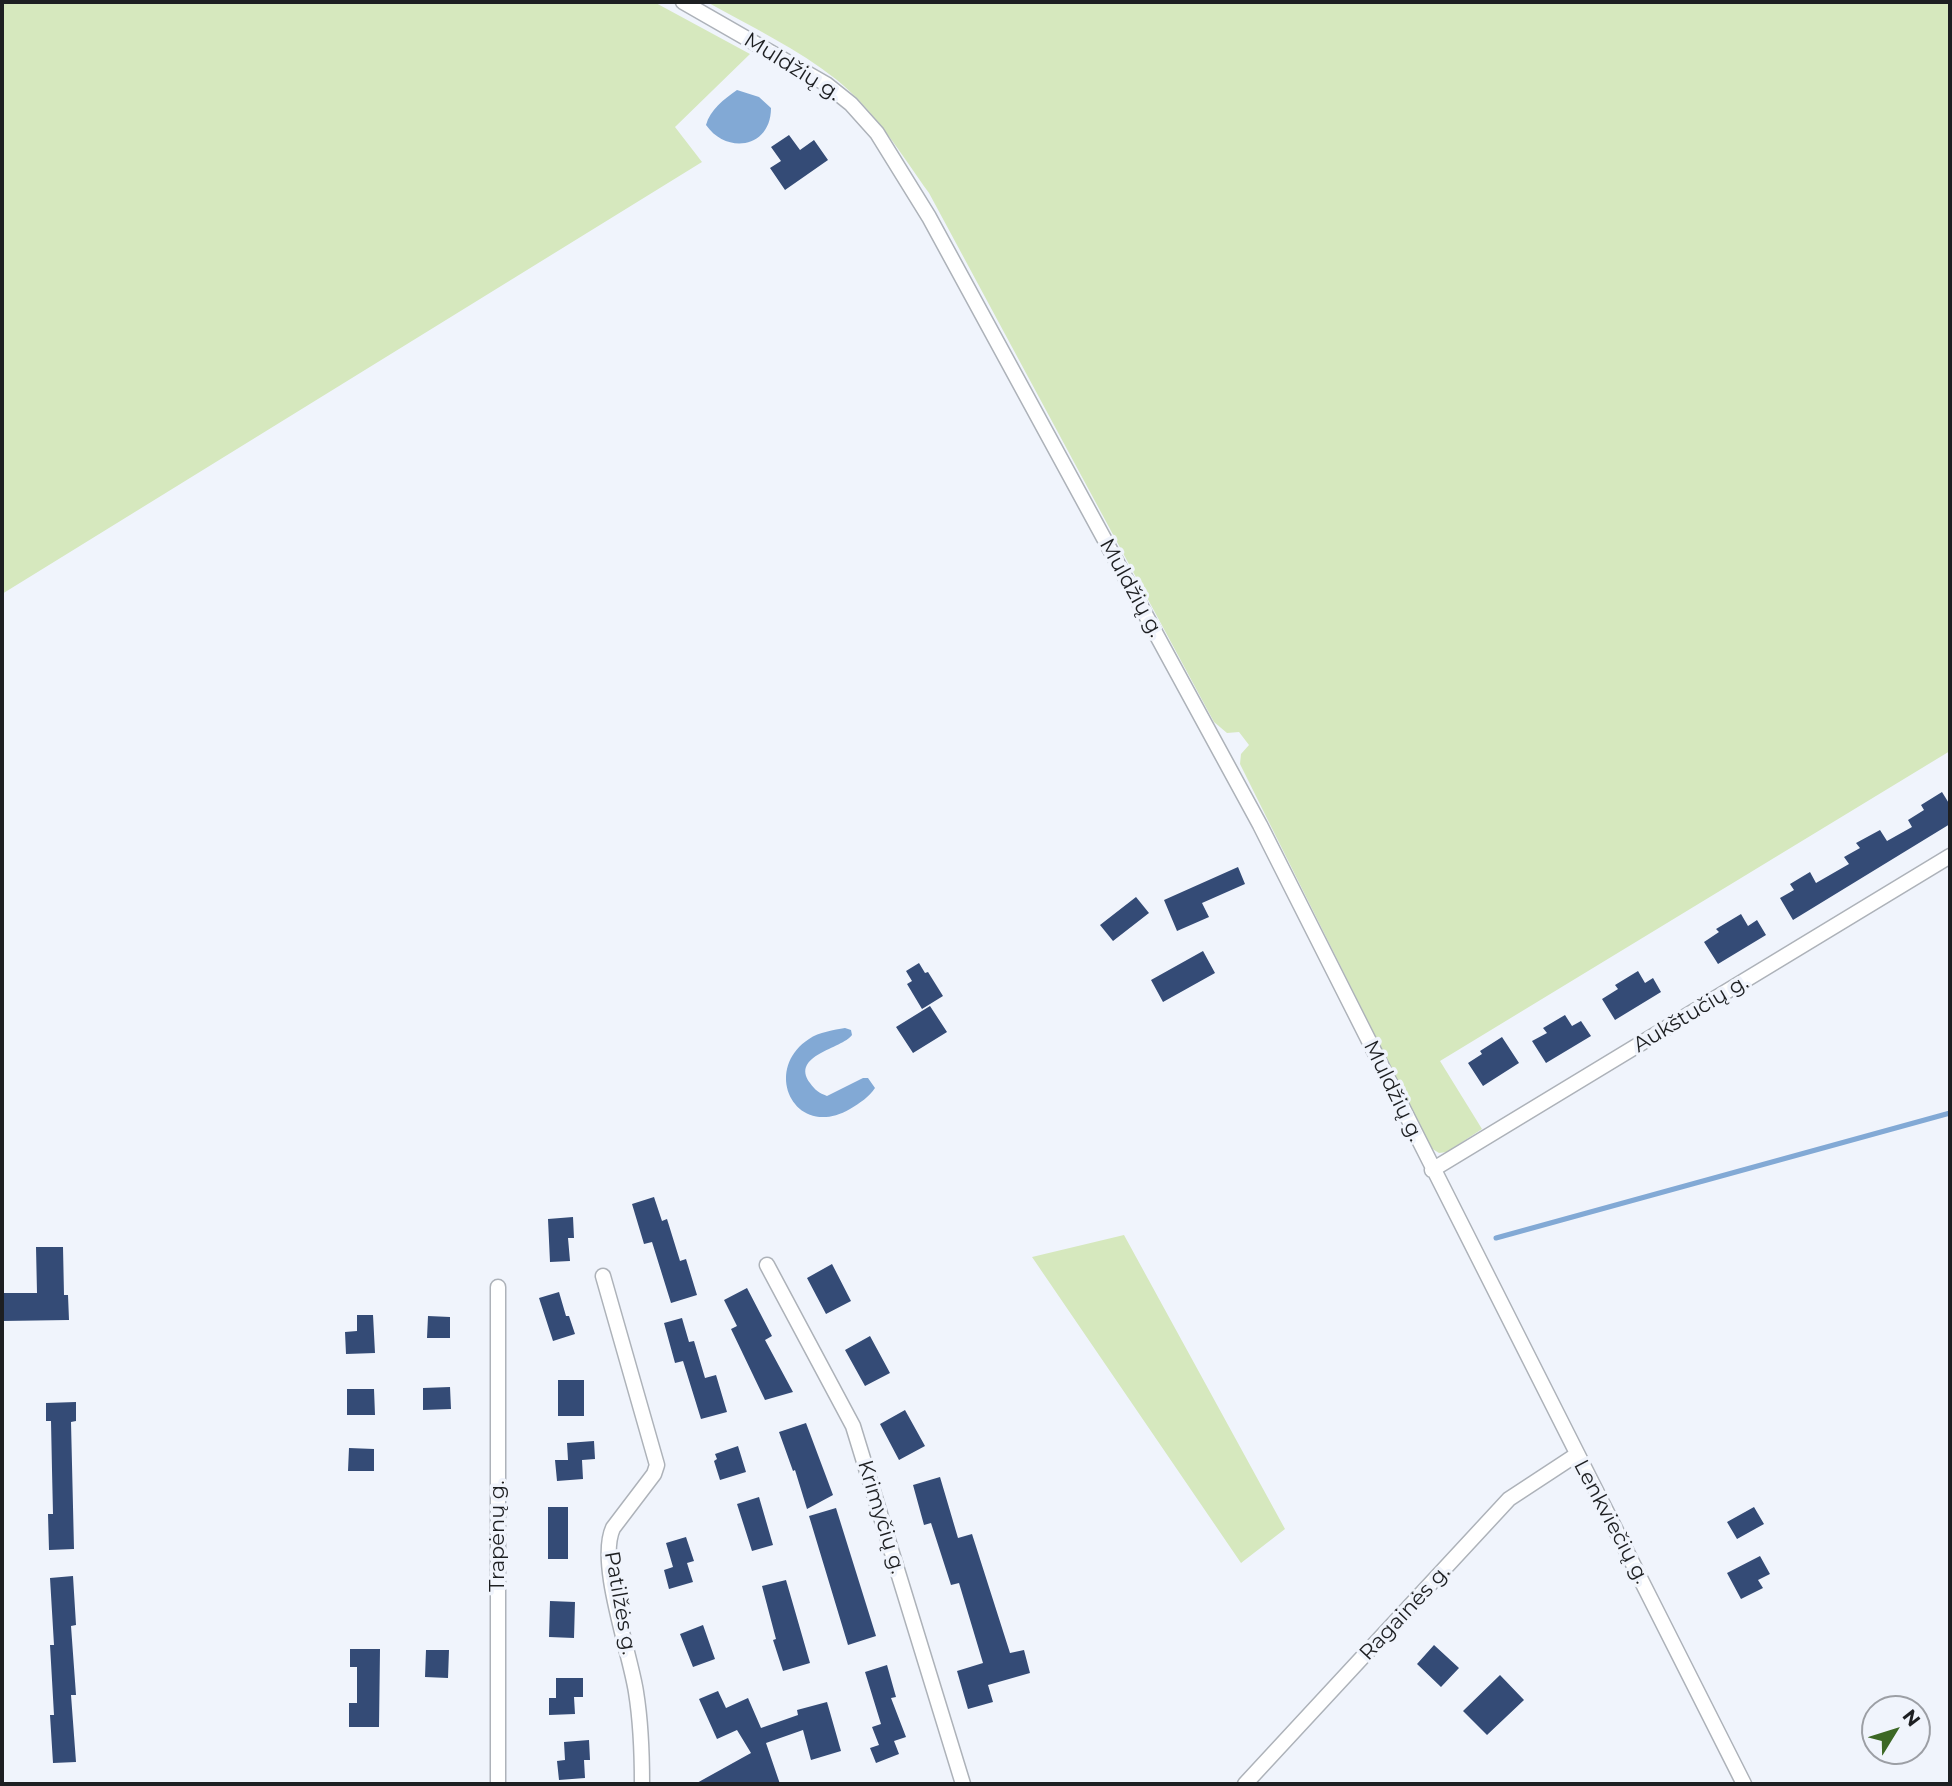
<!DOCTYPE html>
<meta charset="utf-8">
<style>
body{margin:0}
#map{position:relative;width:1952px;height:1786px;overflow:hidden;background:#f0f4fc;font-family:Montserrat,sans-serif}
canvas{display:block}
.frame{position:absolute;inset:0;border:4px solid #1d1f22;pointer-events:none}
.north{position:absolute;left:1861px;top:1695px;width:70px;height:70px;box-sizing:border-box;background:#f0f4fc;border:2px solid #9c9fa5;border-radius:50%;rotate:52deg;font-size:19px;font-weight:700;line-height:28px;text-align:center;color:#1d1f22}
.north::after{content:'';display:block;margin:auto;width:24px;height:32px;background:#3c6825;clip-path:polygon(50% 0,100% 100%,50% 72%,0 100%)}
</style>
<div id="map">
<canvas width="1952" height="1786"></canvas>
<div class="frame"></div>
<div class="north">N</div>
</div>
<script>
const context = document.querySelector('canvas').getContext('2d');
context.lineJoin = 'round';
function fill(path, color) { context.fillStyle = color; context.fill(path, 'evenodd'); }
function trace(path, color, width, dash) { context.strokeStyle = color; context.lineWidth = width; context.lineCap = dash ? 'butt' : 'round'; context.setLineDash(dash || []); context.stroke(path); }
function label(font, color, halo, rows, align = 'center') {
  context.font = font + ' Montserrat,sans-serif'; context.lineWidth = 7; context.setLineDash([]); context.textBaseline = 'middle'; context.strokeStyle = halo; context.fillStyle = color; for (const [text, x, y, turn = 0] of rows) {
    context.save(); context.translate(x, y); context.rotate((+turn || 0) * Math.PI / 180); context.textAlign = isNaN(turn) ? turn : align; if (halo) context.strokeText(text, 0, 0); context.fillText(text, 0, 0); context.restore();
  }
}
fill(new Path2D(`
 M 2,2 L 654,2 L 750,54 L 675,127 L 702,162 L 2,594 Z
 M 707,2 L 1950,2 L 1950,751 L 1440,1061 L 1482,1129 L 1447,1152 L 1439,1153 L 1431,1148 L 1240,764 L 1241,754 L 1249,745 L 1239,732 L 1227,733 L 1214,722 L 929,193 C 901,154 875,111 837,80 C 798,49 750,26 707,2 Z
 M 1124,1235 L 1285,1529 L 1241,1563 L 1032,1257 Z`), '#d6e8be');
fill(new Path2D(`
 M 737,90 L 759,97 L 771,108 C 771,148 727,155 706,125 C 710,110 724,99 737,90 Z
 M 845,1028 L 851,1030 L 852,1035 C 842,1049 790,1055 810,1083 C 815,1090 819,1093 827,1096 L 863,1078 L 868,1078 L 875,1088 C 869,1097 860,1103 850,1109 C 795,1141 761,1070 809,1039 C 819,1032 834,1030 845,1028 Z`), '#82a9d5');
trace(new Path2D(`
 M 1496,1238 L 1950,1113`), '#82a9d5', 5);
fill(new Path2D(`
 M 789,135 L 800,150 L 814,140 L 828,160 L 785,190 L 770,168 L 781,161 L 771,147 Z
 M 1942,792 L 1950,805 L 1950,824 L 1793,920 L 1780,898 L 1794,890 L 1790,884 L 1810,872 L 1816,883 L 1849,864 L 1844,857 L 1860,848 L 1856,843 L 1880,830 L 1887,841 L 1912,827 L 1908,820 L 1924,810 L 1921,805 Z
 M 1238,867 L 1245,884 L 1202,903 L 1209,917 L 1177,931 L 1164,900 Z
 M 1136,897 L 1149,913 L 1113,941 L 1100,925 Z
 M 1741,914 L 1748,926 L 1757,920 L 1766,935 L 1718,964 L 1704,942 L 1719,932 L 1716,929 Z
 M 1203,951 L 1215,973 L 1163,1002 L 1151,980 Z
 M 919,963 L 925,973 L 928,972 L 943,996 L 922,1009 L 907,984 L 912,981 L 906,971 Z
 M 1638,971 L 1645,983 L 1653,978 L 1661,992 L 1615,1020 L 1602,999 L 1618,989 L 1615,985 Z
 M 930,1006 L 947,1032 L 913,1053 L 896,1027 Z
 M 1565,1015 L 1572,1026 L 1581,1021 L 1591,1036 L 1546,1063 L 1532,1041 L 1547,1033 L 1543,1028 Z
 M 1502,1037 L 1519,1063 L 1483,1086 L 1468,1063 L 1482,1054 L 1480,1051 Z
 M 654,1197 L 662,1221 L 667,1219 L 680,1261 L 686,1259 L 697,1295 L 671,1303 L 652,1242 L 644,1244 L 632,1204 Z
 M 573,1217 L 574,1238 L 568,1238 L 570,1261 L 550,1262 L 548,1219 Z
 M 36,1247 L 63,1247 L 64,1295 L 68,1295 L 69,1320 L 2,1321 L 2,1293 L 37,1293 Z
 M 832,1264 L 851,1301 L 826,1314 L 807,1278 Z
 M 747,1288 L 772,1336 L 765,1340 L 793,1392 L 765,1400 L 731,1329 L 737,1326 L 724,1300 Z
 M 559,1292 L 566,1316 L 569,1316 L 575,1334 L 553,1341 L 539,1298 Z
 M 357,1315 L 373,1315 L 375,1353 L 346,1354 L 345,1332 L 357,1331 Z
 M 428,1316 L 450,1317 L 450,1338 L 427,1338 Z
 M 682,1318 L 689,1342 L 694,1341 L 705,1378 L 716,1375 L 727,1412 L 701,1419 L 683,1361 L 675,1363 L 664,1323 Z
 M 870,1336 L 890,1373 L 865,1386 L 845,1350 Z
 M 558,1380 L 584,1380 L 584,1416 L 558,1416 Z
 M 450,1387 L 451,1409 L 423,1410 L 423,1388 Z
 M 347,1389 L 374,1389 L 375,1415 L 347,1415 Z
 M 76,1402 L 76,1421 L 71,1422 L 74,1549 L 49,1550 L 48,1514 L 53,1514 L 52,1470 L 51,1421 L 46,1421 L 46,1403 Z
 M 905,1410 L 925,1446 L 899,1460 L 880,1424 Z
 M 806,1423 L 833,1495 L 807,1509 L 795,1470 L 793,1471 L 779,1432 Z
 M 594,1441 L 595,1459 L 582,1460 L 583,1479 L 557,1481 L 555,1460 L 568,1460 L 567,1443 Z
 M 738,1446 L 746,1472 L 720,1480 L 714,1461 L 717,1459 L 715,1454 Z
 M 349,1448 L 374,1449 L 374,1471 L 348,1471 Z
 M 940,1477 L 958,1538 L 972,1534 L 1010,1653 L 1024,1650 L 1030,1673 L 988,1685 L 993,1702 L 968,1709 L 957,1671 L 983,1663 L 959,1583 L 951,1585 L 931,1523 L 924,1525 L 913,1485 Z
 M 759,1497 L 773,1545 L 752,1551 L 737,1504 Z
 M 548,1507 L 568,1507 L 568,1559 L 548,1559 Z
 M 1754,1507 L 1764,1524 L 1737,1539 L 1727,1522 Z
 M 836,1508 L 876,1636 L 848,1645 L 809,1516 Z
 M 686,1537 L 694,1561 L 687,1563 L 693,1582 L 669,1589 L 664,1570 L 673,1567 L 666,1543 Z
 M 1760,1556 L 1770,1574 L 1758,1580 L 1763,1588 L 1741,1599 L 1727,1573 Z
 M 73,1576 L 76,1625 L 71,1626 L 76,1695 L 71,1695 L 76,1762 L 53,1763 L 50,1715 L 54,1715 L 50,1645 L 54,1645 L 50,1578 Z
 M 786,1580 L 810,1663 L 783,1671 L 773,1640 L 776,1639 L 762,1586 Z
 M 550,1601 L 575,1602 L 574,1638 L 549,1637 Z
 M 703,1625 L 715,1659 L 693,1667 L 680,1634 Z
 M 1434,1645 L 1459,1668 L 1441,1687 L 1417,1664 Z
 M 350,1649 L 380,1649 L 379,1727 L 349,1727 L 349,1703 L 357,1703 L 357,1667 L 350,1667 Z
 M 426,1650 L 449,1650 L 448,1678 L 425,1677 Z
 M 887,1665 L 896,1697 L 891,1698 L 906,1737 L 894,1741 L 899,1754 L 876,1763 L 870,1748 L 879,1745 L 872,1727 L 881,1724 L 865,1672 Z
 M 1500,1675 L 1524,1700 L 1487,1735 L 1463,1711 Z
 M 556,1678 L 583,1678 L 583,1697 L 574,1697 L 575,1714 L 549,1715 L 549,1698 L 556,1698 Z
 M 718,1691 L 726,1708 L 748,1698 L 761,1728 L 798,1715 L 797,1710 L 827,1702 L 841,1751 L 811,1760 L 803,1730 L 766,1743 L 780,1784 L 695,1784 L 751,1753 L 737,1730 L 717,1739 L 699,1699 Z
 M 589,1740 L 590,1760 L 584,1760 L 585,1778 L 559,1780 L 557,1761 L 565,1760 L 564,1742 Z`), '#344b76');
const minor = new Path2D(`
 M 683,2 L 826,84 L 851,104 L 877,133 L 929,217 L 1260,825 L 1744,1784
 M 1432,1170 L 1950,856
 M 767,1265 L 853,1426 L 963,1784
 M 603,1276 L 657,1465 L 654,1474 L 613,1528 C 597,1563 630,1652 636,1692 C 641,1723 642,1753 642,1784
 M 498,1784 L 498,1287
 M 1245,1784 L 1509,1499 L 1576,1455`);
trace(minor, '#adb2b9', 17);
trace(minor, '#fff', 14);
label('21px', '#1d1f22', '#f0f4fc', [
 ["Muldžių g.",792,67,32],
 ["Muldžių g.",1131,588,61],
 ["Aukštučių g.",1691,1014,-31],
 ["Muldžių g.",1393,1091,64],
 ["Krimyčių g.",881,1517,73],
 ["Lenkviečių g.",1611,1522,62],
 ["Trapėnų g.",498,1536,-90],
 ["Patilžės g.",620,1603,80],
 ["Ragainės g.",1405,1613,-47]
]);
</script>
